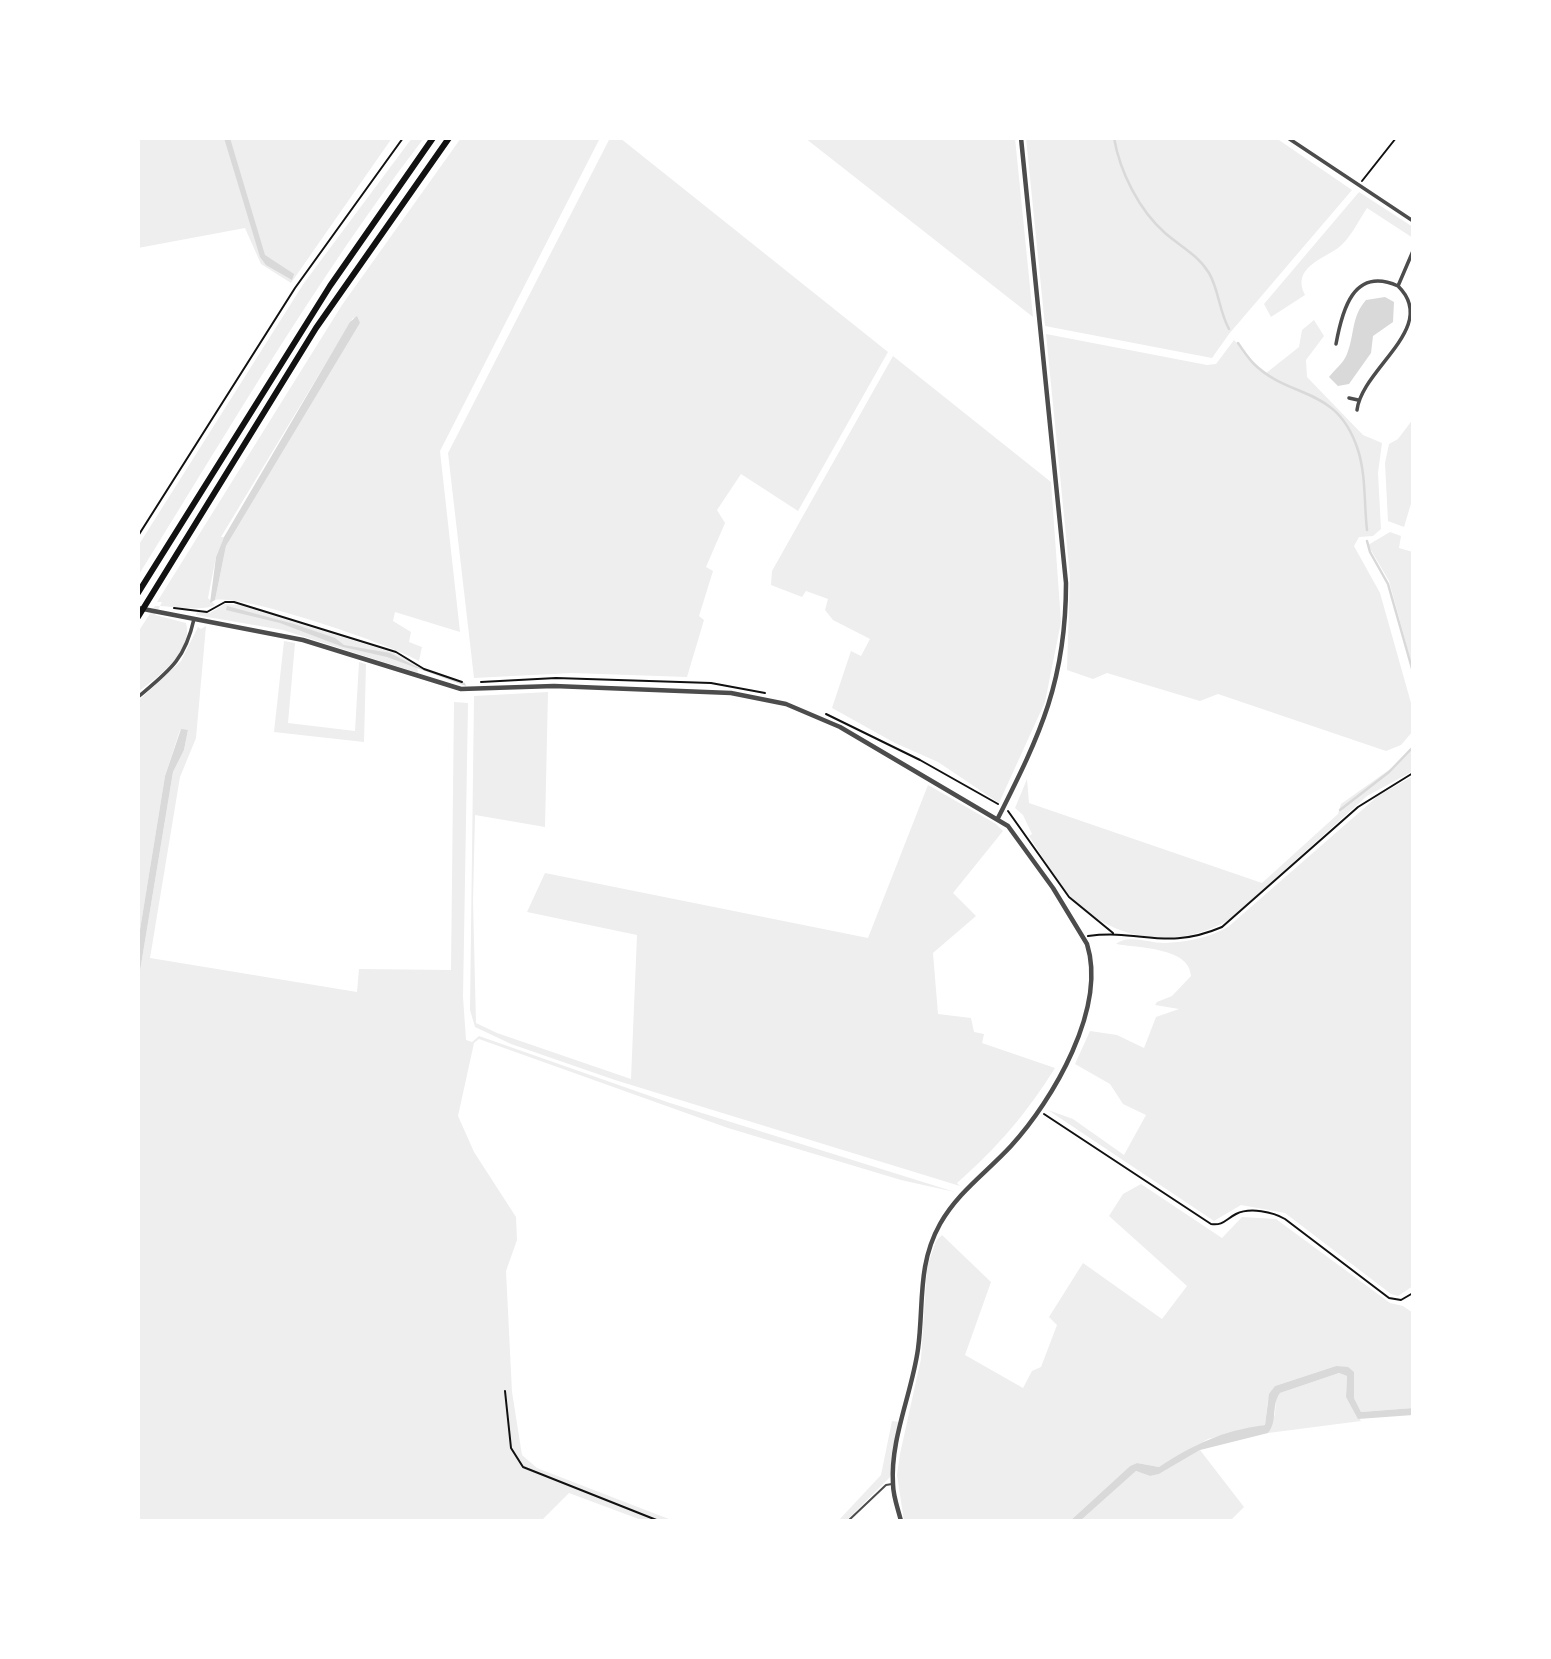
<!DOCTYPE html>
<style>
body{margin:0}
#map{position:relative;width:1551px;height:1659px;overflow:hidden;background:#fff;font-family:Quicksand,sans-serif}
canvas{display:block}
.frame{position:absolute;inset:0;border:140px solid #fff;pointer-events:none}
</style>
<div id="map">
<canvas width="1551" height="1659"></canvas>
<div class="frame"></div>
</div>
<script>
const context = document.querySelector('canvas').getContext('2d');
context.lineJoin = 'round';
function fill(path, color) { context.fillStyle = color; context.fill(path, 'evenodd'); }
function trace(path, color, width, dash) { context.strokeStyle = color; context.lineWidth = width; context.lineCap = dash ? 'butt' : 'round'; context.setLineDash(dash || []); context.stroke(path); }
fill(new Path2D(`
 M 138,138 L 392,138 L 291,283 L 261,264 L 245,228 L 138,248 Z
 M 412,138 L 424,138 C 318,276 230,428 138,576 L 138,546 L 304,283 Z
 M 461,138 L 600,138 L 440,451 L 460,632 L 395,612 L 393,621 L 411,632 L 409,642 L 422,647 L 419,661 C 390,644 243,594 215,600 L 226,546 L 360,323 L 353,318 L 221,537 L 224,537 L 216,557 L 208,598 L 215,605 C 207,611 173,607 160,606 L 155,615 L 186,623 C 194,653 158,676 138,692 L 138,632 L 155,606 L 160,606 L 162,602 L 157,602 L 342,305 Z
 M 610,138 L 620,138 L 888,352 L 798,511 L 741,474 L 717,510 L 725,523 L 706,567 L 713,571 L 699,616 L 704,620 L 687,677 L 572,673 L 474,678 L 448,453 Z
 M 805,138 L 1015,138 L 1033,317 Z
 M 1026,138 L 1276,138 L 1352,190 L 1229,334 L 1212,358 L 1045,326 Z
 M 1359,192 L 1413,227 L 1413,238 L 1367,208 C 1359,220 1350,239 1338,248 C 1323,259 1291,268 1305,295 L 1271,317 L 1264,304 Z
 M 1314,320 L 1324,336 L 1306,360 L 1307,377 L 1363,435 L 1382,443 L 1378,473 L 1381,529 L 1373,536 L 1359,537 L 1354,546 L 1380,593 L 1413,710 L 1413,731 L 1401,745 L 1386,751 L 1218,694 L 1200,701 L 1107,673 L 1093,679 L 1067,670 L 1070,576 L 1046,334 L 1207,365 L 1216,364 L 1234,340 L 1265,374 L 1299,347 L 1302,330 Z
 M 893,356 L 1051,482 L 1061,622 L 1045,702 L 999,803 L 938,762 L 895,743 L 832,708 L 851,651 L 861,656 L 870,639 L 833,620 L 825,610 L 828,599 L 806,591 L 802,597 L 771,585 L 772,571 Z
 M 1413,419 L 1413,497 L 1404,527 L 1388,521 L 1385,463 L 1389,444 L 1398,439 Z
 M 1390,532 L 1401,536 L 1399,548 L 1413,552 L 1413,669 L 1389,581 L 1368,545 Z
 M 225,604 L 239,605 L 394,653 L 417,665 L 418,673 L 283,630 L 196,615 L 197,612 L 210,613 Z
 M 206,626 L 196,738 L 180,777 L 150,958 L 357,992 L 359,969 L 451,970 L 454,702 L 468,703 L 463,997 L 466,1040 L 472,1042 L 479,1036 L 670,1103 L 955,1192 L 901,1180 L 728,1128 L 479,1039 L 474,1043 L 458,1116 L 474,1152 L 516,1217 L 517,1240 L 506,1271 L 512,1392 L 522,1455 L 537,1468 L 674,1521 L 644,1521 L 569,1493 L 541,1521 L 138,1521 L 138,983 L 173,772 L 184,750 L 188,730 L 180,730 L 165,776 L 138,942 L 138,701 L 181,661 L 198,627 L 201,629 Z
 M 284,641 L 295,643 L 288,723 L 355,731 L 359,662 L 366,664 L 364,742 L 274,732 Z
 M 548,692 L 545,827 L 475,815 L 473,901 L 476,1023 L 497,1033 L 631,1079 L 637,935 L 527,912 L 545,873 L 868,938 L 928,785 L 996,824 L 1003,831 L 953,893 L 976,916 L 933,953 L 938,1014 L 971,1018 L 974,1032 L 984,1034 L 982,1043 L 1055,1068 C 1027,1113 997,1148 957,1183 L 960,1186 L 615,1080 L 511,1044 L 475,1027 L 470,1010 L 474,696 Z
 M 1413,747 L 1413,771 L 1367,796 L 1230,919 C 1179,950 1114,942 1073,899 C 1056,881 1043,857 1029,836 L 1032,834 L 1023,815 L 1015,808 L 1027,779 L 1029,803 L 1262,883 L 1338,814 L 1341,804 L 1393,767 Z
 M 1413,776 L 1413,1286 L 1398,1296 L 1391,1294 L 1285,1213 L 1241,1205 L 1214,1221 L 1048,1110 L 1073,1119 L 1124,1155 L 1146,1115 L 1123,1104 L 1110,1084 L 1075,1064 L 1090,1031 L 1117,1035 L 1144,1048 L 1156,1017 L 1179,1009 L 1155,1005 L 1157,1002 L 1172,996 L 1191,976 C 1190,947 1137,948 1116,944 C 1128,934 1149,943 1164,943 C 1186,942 1209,938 1228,927 L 1378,796 Z
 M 1141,1184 L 1222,1238 L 1242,1217 L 1276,1219 L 1390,1303 L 1403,1306 L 1413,1313 L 1413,1408 L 1361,1412 L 1354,1398 L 1354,1372 L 1336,1366 L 1275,1386 L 1268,1400 L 1265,1425 L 1208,1439 L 1159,1467 L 1137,1463 L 1130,1466 L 1070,1521 L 904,1521 L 897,1475 L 900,1454 L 921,1359 L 927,1267 L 936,1241 L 942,1235 L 991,1282 L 965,1355 L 1023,1388 L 1032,1371 L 1041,1367 L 1057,1325 L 1049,1317 L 1083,1263 L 1162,1319 L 1187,1286 L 1109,1216 L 1123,1194 Z
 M 1339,1373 L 1347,1376 L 1346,1397 L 1361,1421 L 1268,1433 L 1275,1414 L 1276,1396 L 1280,1393 Z
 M 892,1421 L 899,1422 L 890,1477 L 846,1521 L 838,1521 L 881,1475 Z
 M 1200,1450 L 1244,1507 L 1230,1521 L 1080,1521 L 1136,1471 L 1150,1476 L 1159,1474 Z`), '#eee');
fill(new Path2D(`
 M 224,138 L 230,138 L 265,255 L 294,274 L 292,280 L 266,265 L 260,257 Z
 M 1385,297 L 1394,302 L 1393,322 L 1373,336 L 1371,353 L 1349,384 L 1338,386 L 1329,377 C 1335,369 1343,364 1347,354 C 1355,334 1351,317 1366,300 Z
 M 357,316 L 360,323 L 226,546 L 215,600 L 210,603 L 216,557 L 224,537 L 350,322 Z
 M 227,606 L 294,624 L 335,638 L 344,645 L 390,653 L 415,666 L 465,683 L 466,686 L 387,657 L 343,647 L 280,623 L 226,610 Z
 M 181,729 L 188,730 L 184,750 L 173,772 L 138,983 L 138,942 L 165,776 Z
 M 1336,1366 L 1348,1367 L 1354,1372 L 1354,1398 L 1361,1412 L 1413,1408 L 1413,1415 L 1358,1419 L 1346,1397 L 1347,1376 L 1339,1373 L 1280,1393 C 1271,1404 1278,1421 1268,1433 L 1200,1450 L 1159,1474 L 1150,1476 L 1136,1471 L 1080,1521 L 1070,1521 L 1130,1466 L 1137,1463 L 1159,1467 C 1195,1444 1221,1431 1265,1425 L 1269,1394 L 1275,1386 Z`), '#d9d9d9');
trace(new Path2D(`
 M 1114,138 C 1120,172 1139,210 1165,233 C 1180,246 1198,255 1209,273 C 1219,290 1219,311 1229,329
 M 1238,343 C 1243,350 1248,358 1254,364 C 1291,400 1337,385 1358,450 C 1366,475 1364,504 1367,530
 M 1367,541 L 1370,552 L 1388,584 L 1413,672
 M 1340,810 L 1389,772 L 1413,747`), '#d9d9d9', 2.5);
trace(new Path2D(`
 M 1362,181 L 1396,138
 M 138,536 L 295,288 L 403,138
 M 174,608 L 207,612 L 225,602 L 234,602 L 396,652 L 424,669 L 462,682
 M 481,682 L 556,678 L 711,683 L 765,693
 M 826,714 L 920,760 L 998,804
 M 1008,811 L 1069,897 L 1113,933
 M 1088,936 C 1141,929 1166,951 1222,927 L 1358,807 L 1413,773
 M 1044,1114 L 1211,1224 C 1223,1226 1226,1219 1236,1214 C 1250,1207 1273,1212 1285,1219 L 1389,1298 L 1401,1300 L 1413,1293
 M 505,1391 L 511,1448 L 523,1467 L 659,1521`), '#111', 2);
trace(new Path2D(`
 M 848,1521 L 886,1485 L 892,1484`), '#4c4c4c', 2);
trace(new Path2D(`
 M 1288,138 L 1413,221
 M 1336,344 C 1342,311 1353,266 1398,286 L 1413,251
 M 1349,398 L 1358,400
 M 1357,410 C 1362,368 1440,327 1398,286
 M 138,697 C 169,671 185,660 194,619`), '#4c4c4c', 3.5);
trace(new Path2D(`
 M 138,608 L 303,640 L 461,689 L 554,686 L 731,693 L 786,704 L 840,727 L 1008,826 L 1053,888 L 1087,944 C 1107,1008 1053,1100 1011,1146 C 986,1173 958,1192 940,1224 C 917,1265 924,1305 918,1349 C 912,1393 890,1439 893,1484 C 893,1496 898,1509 901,1521
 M 998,818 C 1041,733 1066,680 1066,583 L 1021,138`), '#4c4c4c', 4.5);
trace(new Path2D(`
 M 138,593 L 330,286 L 433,138
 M 138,617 L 316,328 L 449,138`), '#111', 6);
</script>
